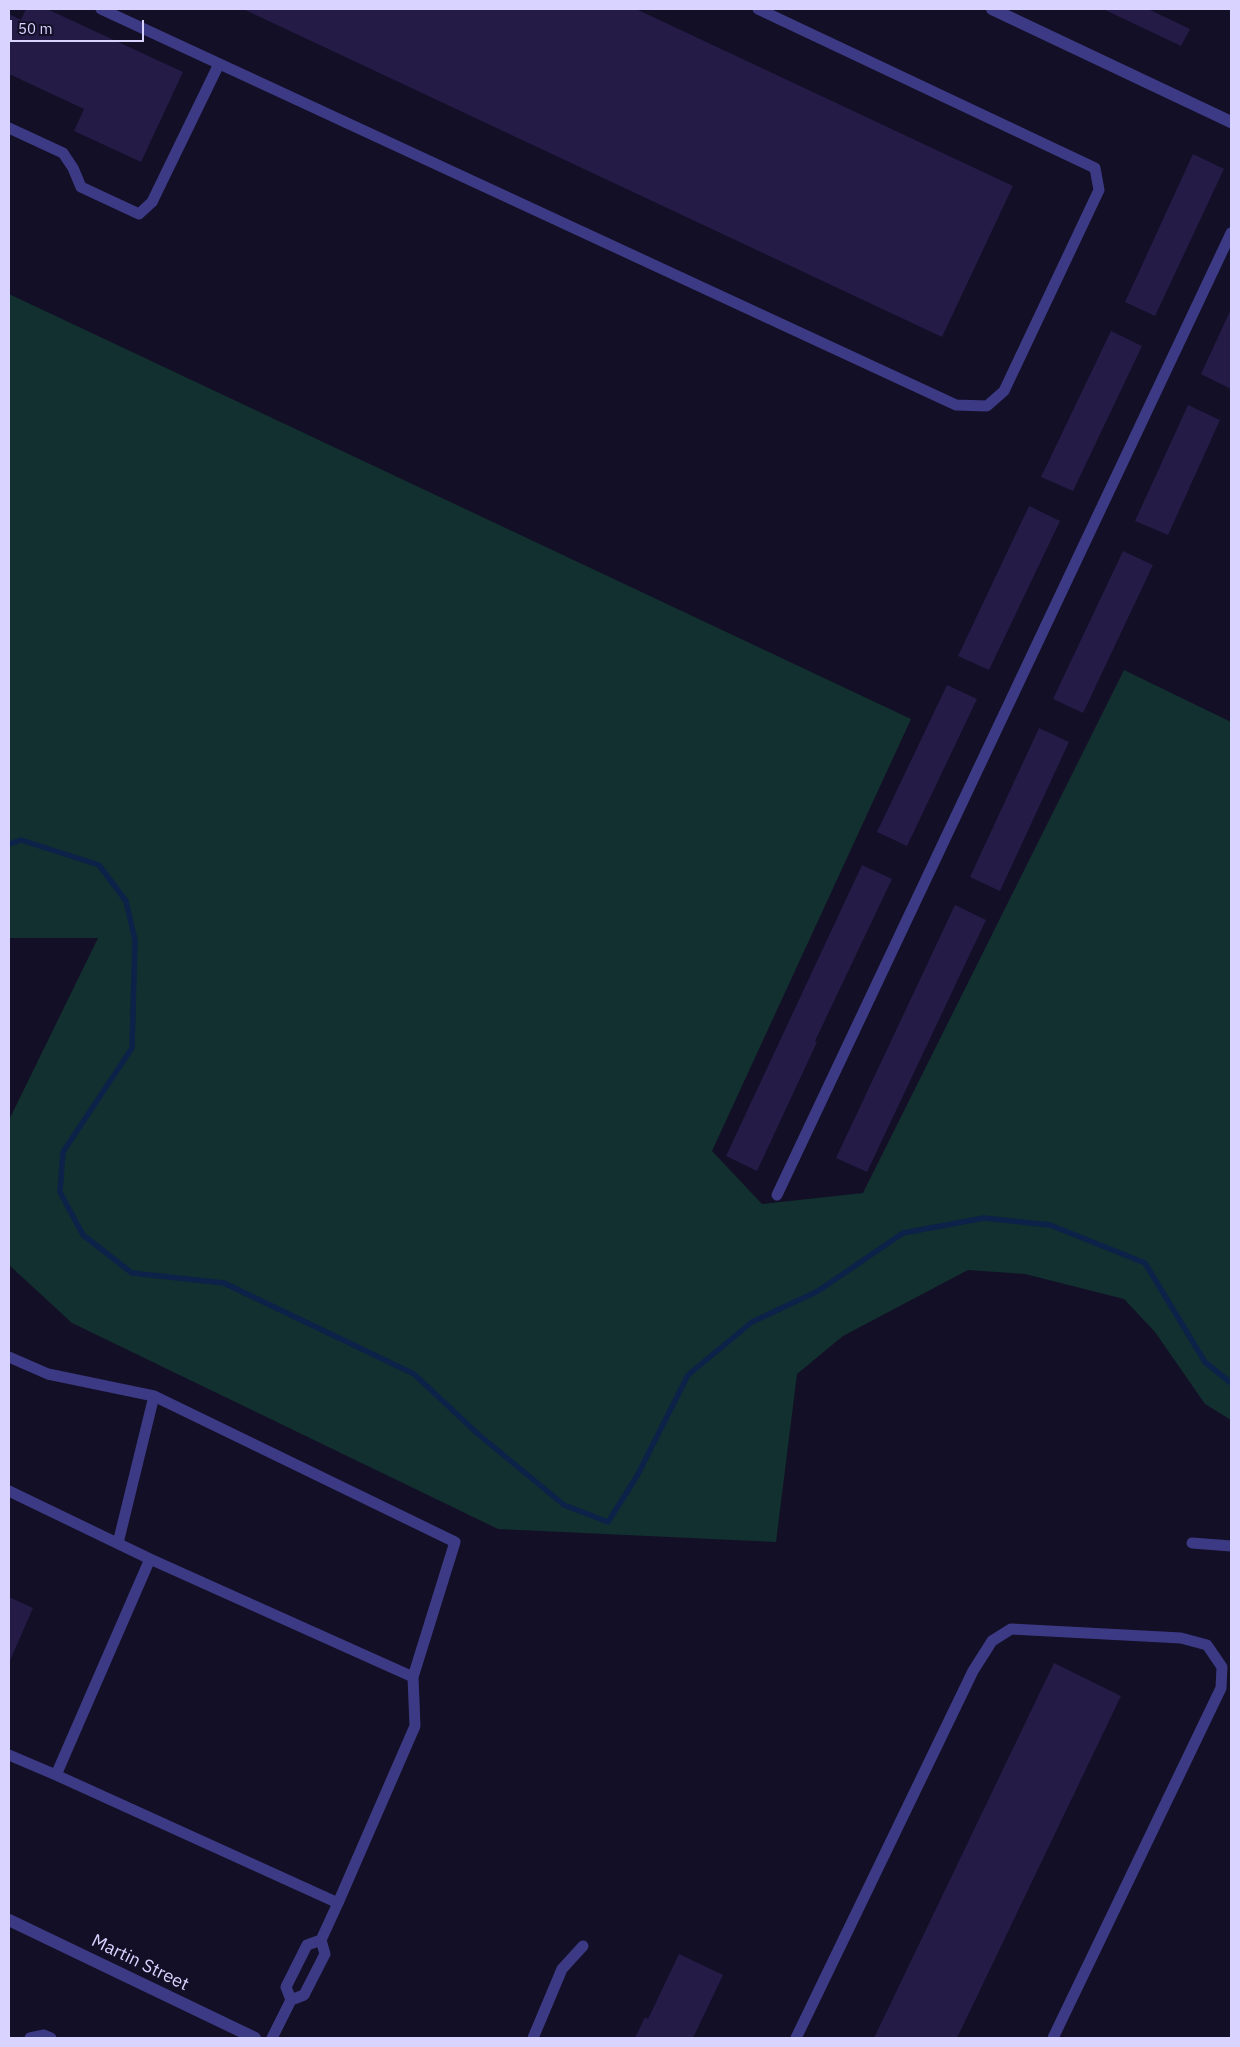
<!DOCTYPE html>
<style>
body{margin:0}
#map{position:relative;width:1240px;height:2047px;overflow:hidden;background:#130f26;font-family:"IBM Plex Sans",sans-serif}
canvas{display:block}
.frame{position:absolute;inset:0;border:10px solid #d9d4ff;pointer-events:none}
.scale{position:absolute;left:10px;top:20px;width:134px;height:22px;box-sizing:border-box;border:2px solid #d9d4ff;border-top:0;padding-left:6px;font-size:15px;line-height:18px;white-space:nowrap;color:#d9d4ff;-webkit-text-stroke:4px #130f26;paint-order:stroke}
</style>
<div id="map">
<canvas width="1240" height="2047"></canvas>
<div class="frame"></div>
<div class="scale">50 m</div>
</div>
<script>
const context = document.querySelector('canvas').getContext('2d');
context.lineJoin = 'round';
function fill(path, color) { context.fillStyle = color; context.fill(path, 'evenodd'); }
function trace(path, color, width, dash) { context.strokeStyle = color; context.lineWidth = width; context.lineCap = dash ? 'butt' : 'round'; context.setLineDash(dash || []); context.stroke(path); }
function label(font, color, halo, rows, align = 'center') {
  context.font = font + ' "IBM Plex Sans",sans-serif'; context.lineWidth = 4.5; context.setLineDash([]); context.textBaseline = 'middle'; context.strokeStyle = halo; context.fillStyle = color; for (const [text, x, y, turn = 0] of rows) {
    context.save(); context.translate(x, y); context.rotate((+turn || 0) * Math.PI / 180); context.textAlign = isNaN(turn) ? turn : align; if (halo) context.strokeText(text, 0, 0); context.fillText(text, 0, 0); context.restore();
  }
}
fill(new Path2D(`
 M 9,294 L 911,719 L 712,1151 L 762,1204 L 863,1193 L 1124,670 L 1231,722 L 1231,1420 L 1205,1404 L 1155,1332 L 1124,1299 L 1025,1274 L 968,1270 L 843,1336 L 797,1374 L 776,1542 L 498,1529 L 72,1323 L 9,1265 L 9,1120 L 98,938 L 9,938 Z`), '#12302f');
trace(new Path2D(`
 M 9,844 L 21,840 L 99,865 L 126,901 L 135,940 L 132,1048 L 63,1152 L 60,1192 L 83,1235 L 132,1273 L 224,1283 L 414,1374 L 478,1434 L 564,1505 L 608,1522 L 637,1476 L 688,1375 L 752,1322 L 818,1291 L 903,1233 L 984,1218 L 1050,1225 L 1145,1263 L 1205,1362 L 1231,1383`), '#0c2248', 5.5);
fill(new Path2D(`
 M 26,9 L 47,9 L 183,72 L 141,162 L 74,131 L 84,109 L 9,74 L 9,14 L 21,20 Z
 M 243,9 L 636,9 L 1013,186 L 942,337 Z
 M 1103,9 L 1148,9 L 1190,29 L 1181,46 Z
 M 1193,154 L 1224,169 L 1155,316 L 1125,302 Z
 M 1231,309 L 1231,389 L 1201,374 Z
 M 1111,331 L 1142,346 L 1073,491 L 1041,477 Z
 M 1188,405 L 1220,420 L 1168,535 L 1135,521 Z
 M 1029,506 L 1060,521 L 989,670 L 958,656 Z
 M 1123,551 L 1153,565 L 1083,713 L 1053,699 Z
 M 947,685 L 977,699 L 907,846 L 877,832 Z
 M 1039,728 L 1069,742 L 1000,891 L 970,877 Z
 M 862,865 L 892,879 L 815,1041 L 817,1042 L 757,1171 L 726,1156 Z
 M 955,905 L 986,920 L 867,1172 L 836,1158 Z
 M 9,1597 L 33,1608 L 9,1663 Z
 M 1054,1663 L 1121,1696 L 957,2038 L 874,2038 Z
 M 679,1954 L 723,1975 L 693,2038 L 635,2038 L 645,2017 L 648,2019 Z`), '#241b47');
trace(new Path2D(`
 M 101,9 L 956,405 L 987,406 L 1004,391 L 1099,190 L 1095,168 L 758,9
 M 9,128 L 63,153 L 73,168 L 81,187 L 139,214 L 152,202 L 219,64
 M 777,1195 L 1231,233
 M 9,1357 L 48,1374 L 154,1396
 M 9,1491 L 150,1559 L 56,1775 L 9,1755
 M 118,1543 L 154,1396 L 455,1542 L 413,1677 L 150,1559
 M 1192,1543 L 1231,1546
 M 56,1775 L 338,1903 L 415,1726 L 413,1677
 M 291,2000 L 286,1987 L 307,1945 L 321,1940
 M 30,2038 L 44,2035 L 51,2038
 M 272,2038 L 291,2000 L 304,1995 L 325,1954 L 321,1940 L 338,1903
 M 533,2038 L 562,1969 L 583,1946
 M 796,2038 L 973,1671 L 992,1641 L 1011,1629 L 1181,1638 L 1207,1645 L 1222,1667 L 1221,1688 L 1053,2038`), '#3d3a85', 11);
trace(new Path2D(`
 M 992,9 L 1231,122`), '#3d3a85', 12);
trace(new Path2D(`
 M 9,1920 L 255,2038`), '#3d3a85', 12);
label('18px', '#d9d4ff', '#130f26', [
 ["Martin Street",140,1963,26]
]);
</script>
